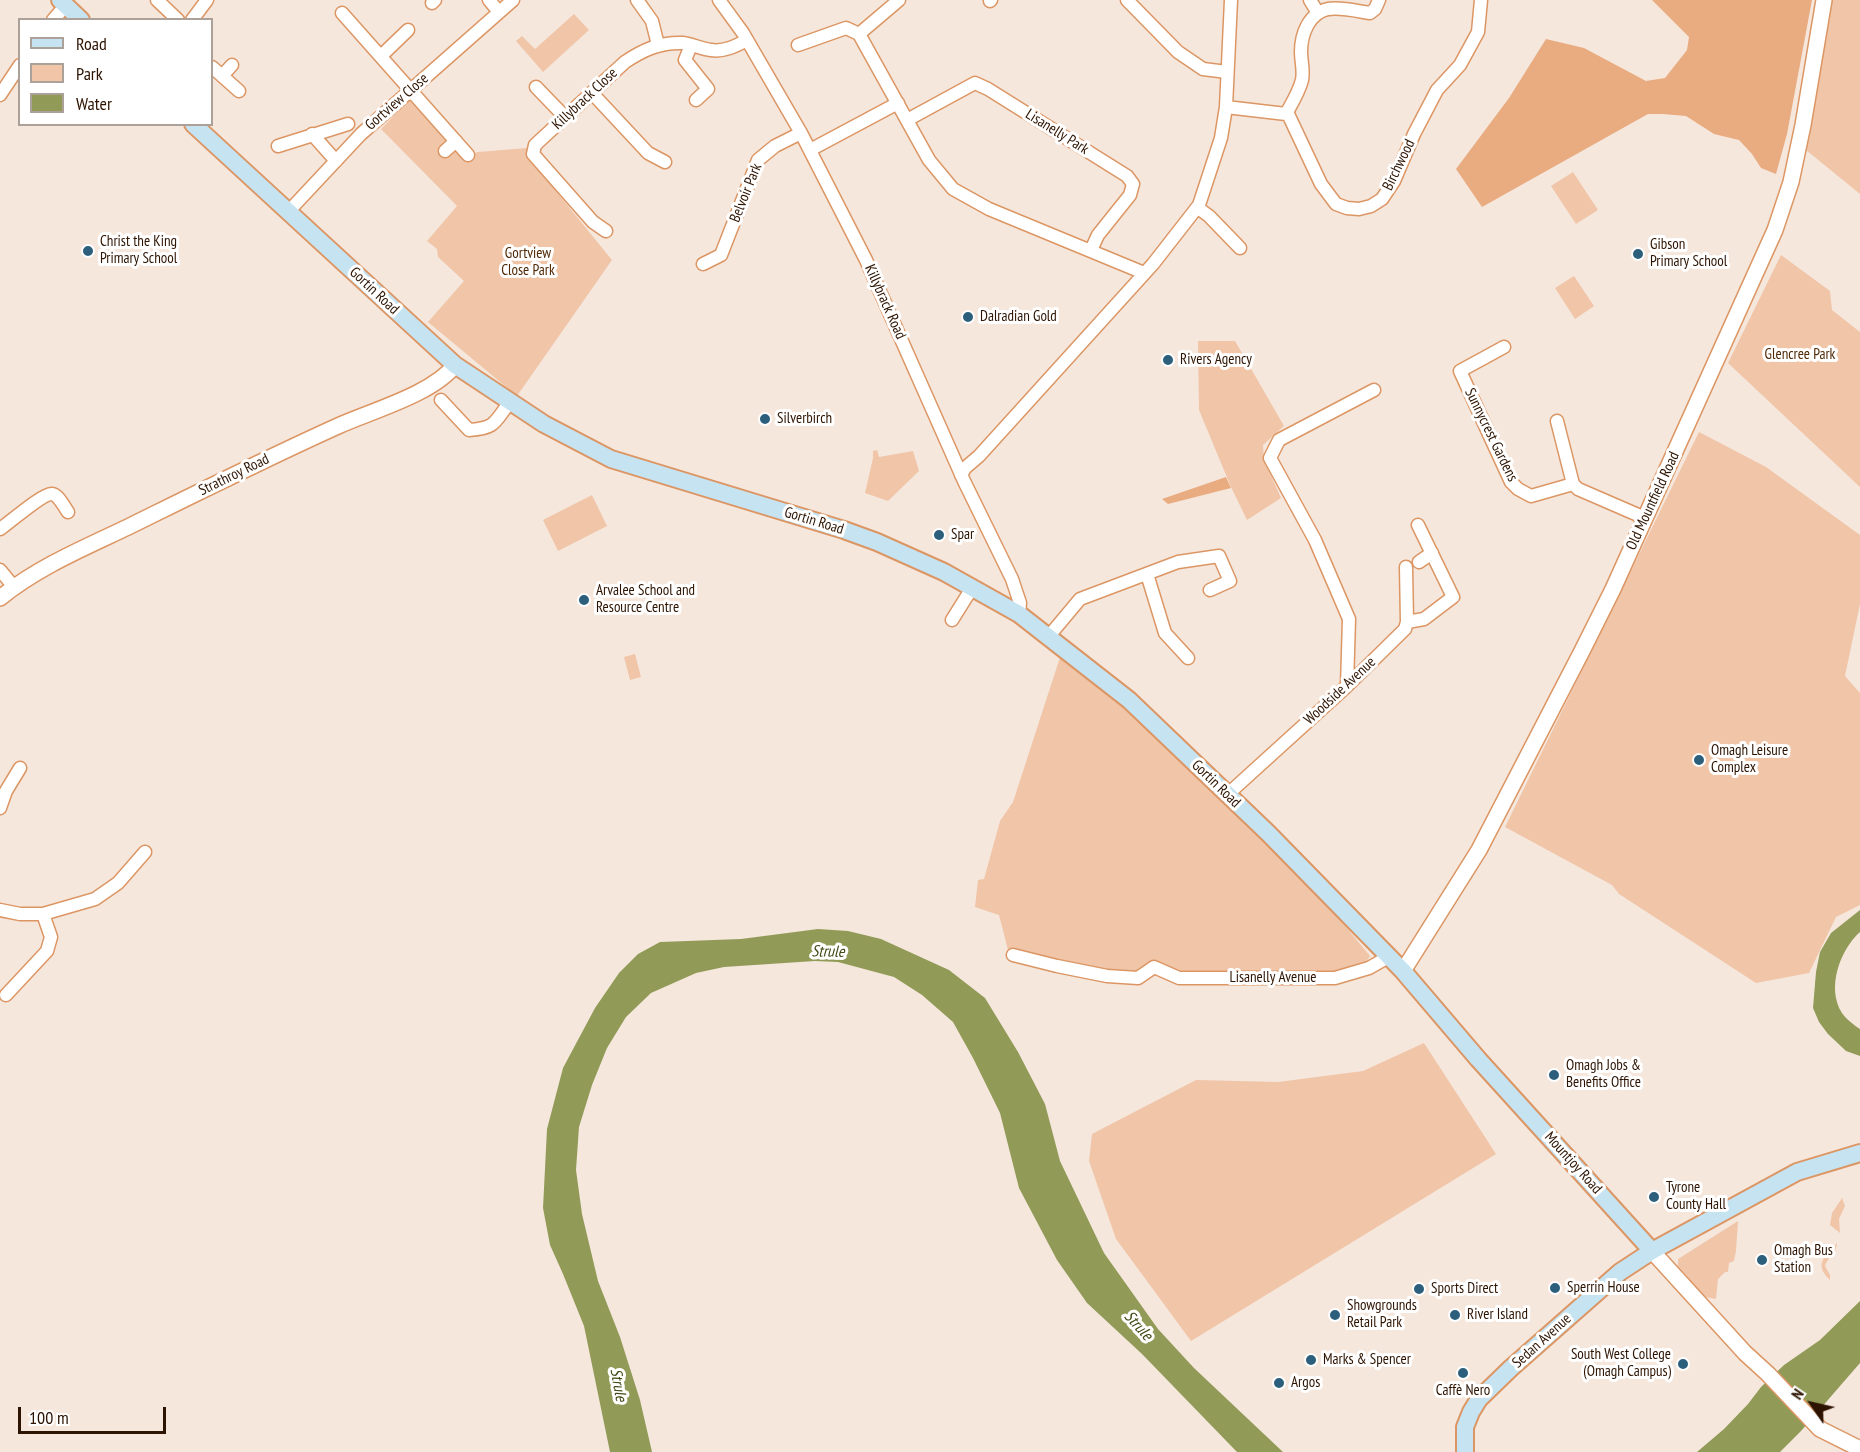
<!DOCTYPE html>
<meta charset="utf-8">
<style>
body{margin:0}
#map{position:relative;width:1860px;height:1452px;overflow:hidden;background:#f6e7dd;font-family:"PT Sans Narrow",sans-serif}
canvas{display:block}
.legend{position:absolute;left:18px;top:18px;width:195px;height:108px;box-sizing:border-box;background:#fff;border:2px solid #aba199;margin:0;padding:8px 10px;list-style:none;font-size:18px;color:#2d1301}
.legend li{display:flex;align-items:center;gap:12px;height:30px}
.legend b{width:30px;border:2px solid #aba199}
.north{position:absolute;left:1782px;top:1374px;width:60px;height:60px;-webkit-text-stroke:4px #fff;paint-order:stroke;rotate:304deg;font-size:16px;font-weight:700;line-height:24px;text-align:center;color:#2d1301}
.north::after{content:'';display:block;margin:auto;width:21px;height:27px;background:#2d1301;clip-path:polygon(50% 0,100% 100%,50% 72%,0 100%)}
.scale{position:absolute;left:18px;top:1407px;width:148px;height:27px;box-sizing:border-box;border:3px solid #2d1301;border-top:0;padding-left:8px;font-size:18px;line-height:21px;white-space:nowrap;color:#2d1301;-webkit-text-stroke:4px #fff;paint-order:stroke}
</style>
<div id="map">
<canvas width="1860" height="1452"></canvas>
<ul class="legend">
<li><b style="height:8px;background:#c6e3f2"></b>Road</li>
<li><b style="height:16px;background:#f0c5a8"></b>Park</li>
<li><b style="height:16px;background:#919b57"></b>Water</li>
</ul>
<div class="north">N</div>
<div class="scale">100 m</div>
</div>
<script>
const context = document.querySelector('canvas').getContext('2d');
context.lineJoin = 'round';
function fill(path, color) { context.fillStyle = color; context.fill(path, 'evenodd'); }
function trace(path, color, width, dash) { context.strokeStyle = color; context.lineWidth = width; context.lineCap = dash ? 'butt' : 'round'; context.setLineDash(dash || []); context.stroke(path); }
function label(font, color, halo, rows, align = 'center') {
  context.font = font + ' "PT Sans Narrow",sans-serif'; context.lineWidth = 6; context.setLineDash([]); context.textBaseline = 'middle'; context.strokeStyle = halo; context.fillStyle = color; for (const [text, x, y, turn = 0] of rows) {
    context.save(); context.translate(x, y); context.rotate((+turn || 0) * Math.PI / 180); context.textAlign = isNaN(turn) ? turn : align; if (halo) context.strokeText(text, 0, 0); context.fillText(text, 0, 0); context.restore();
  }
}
fill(new Path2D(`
 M 1832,0 L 1860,0 L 1860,194 L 1806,150 Z
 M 574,14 L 589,30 L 543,72 L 516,41 L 522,36 L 535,49 Z
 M 411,98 L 447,139 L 446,143 L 438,150 L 444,158 L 456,149 L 462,156 L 478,152 L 527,148 L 529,158 L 612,260 L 517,396 L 428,322 L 464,281 L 438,257 L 437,249 L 427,241 L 457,206 L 381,129 Z
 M 1573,172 L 1598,210 L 1576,224 L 1551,186 Z
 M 1781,255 L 1830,291 L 1832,310 L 1860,332 L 1860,487 L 1728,363 Z
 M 1574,276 L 1594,306 L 1575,319 L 1555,288 Z
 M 1198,341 L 1235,341 L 1284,426 L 1263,445 L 1264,460 L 1281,498 L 1247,520 L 1231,487 L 1199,410 Z
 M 1699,432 L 1766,467 L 1860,535 L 1860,604 L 1845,676 L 1860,693 L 1860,905 L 1836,917 L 1809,973 L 1756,983 L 1619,894 L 1612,885 L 1505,827 Z
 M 877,450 L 879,457 L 913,451 L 919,471 L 888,501 L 865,493 L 873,458 L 873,451 Z
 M 592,495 L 607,526 L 558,551 L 543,520 Z
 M 1063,648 L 1268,833 L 1370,956 L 1364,965 L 1331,973 L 1179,973 L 1136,975 L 1008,950 L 999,915 L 975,907 L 978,880 L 984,879 L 1000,821 L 1013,802 Z
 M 635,654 L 641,677 L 630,680 L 624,657 Z
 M 1424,1043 L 1496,1154 L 1191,1341 L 1116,1239 L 1089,1161 L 1092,1134 L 1196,1080 L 1278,1082 L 1363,1071 Z
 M 1842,1198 L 1845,1206 L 1839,1219 L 1840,1233 L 1830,1225 L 1832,1213 Z
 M 1738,1221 L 1736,1251 L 1734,1261 L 1729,1263 L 1728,1272 L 1725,1272 L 1718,1279 L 1716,1299 L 1705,1297 L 1678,1266 L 1678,1259 Z
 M 1837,1243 C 1836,1256 1828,1256 1825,1266 L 1830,1275 L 1830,1280 C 1813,1264 1825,1256 1837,1243 Z`), '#f0c5a8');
fill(new Path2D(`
 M 1652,0 L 1812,0 L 1787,134 L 1776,174 L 1761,168 L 1752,154 L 1739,140 L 1714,134 L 1686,116 L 1663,114 L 1648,114 L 1482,207 L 1456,169 L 1509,98 L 1546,39 L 1584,48 L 1646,81 L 1665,78 L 1687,50 L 1689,37 Z
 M 1226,477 L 1231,488 L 1168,504 L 1162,499 Z`), '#e9ab80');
fill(new Path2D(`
 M 1860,910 L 1860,932 C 1840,950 1826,988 1842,1013 C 1846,1019 1854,1025 1860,1029 L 1860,1056 L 1846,1051 L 1828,1034 L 1819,1022 L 1813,1008 L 1816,972 L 1820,952 L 1831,933 Z
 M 818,929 L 848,931 L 881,939 L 949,970 L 985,998 L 1018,1052 L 1045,1104 L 1060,1161 L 1104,1253 L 1158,1329 L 1194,1368 L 1283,1452 L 1237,1452 L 1142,1354 L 1087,1303 L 1057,1260 L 1019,1188 L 1000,1113 L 973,1058 L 953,1022 L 922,995 L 894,977 L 838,962 L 815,961 L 724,967 L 696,973 L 651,993 L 626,1017 L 607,1048 L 592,1085 L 579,1127 L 576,1170 L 582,1214 L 598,1281 L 620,1337 L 640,1400 L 652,1452 L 610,1452 L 584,1326 L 563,1274 L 550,1245 L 543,1208 L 547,1129 L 563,1068 L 595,1008 L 619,973 L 638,954 L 660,942 L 741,939 Z
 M 1860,1301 L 1860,1363 L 1801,1431 L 1780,1452 L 1697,1452 L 1724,1429 L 1748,1404 L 1761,1387 L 1784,1365 L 1820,1340 Z`), '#919b57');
const minor = new Path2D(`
 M 157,0 L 178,20
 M 489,0 L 499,12
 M 637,0 L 652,21 L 658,45
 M 719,0 L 743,33 L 801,133 L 866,260 L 964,481 L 1012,579 L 1020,603 L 1019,614
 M 1127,0 L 1178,52 L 1203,69 L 1227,72
 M 1310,0 L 1318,13
 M 990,1 L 991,0
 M 432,3 L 435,0
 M 342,13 L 468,155
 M 53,20 L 66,5
 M 192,20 L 207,0
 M 859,34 L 929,160 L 953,189 L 989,209 L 1144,273
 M 859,34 L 899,0
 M 691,45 L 685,60 L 708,89 L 696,100
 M 798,45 L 846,28 L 859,34
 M 381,56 L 408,30
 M 212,67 L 239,91
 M 222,76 L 232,65
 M 536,87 L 565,117
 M 592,93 L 648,153 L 665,162
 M 0,95 L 20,65
 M 1226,107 L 1286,114 L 1289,116 L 1321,184 L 1336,204 L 1347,208 L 1359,209 L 1371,206 L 1382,199 L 1394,181 L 1414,134 L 1437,90 L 1460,65 L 1478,32 L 1481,0
 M 1286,114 C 1292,103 1299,92 1302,80 C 1304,71 1301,61 1301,52 C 1301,34 1309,13 1328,9 C 1341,7 1357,11 1370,13 L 1375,9 L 1379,0
 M 907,120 L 975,83 L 988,89 L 1127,176 L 1133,184 L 1130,195 L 1098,235 L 1091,250
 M 312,134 L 336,161
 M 278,146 L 348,124
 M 810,150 L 898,103
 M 445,151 L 456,141
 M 1198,208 L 1209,216 L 1240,248
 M 288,212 L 361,134 L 513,0
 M 606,231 L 593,222 L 533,154 L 535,145 L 625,62 C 643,50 660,42 683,43 C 692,44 701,49 711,50 C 724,52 736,46 747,40
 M 703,264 L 721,255 L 758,160 L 775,146 L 801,133
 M 1504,347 L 1460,371 L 1511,482 L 1518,489 L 1531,496 L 1573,484
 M 441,400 L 469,430 C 497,428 494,422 510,402
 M 1557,421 L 1573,484 L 1578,489 L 1645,518
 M 961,475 L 965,468 L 979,456 L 1153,264 L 1199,205 L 1221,138 L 1226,107 L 1231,0
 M 0,529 C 9,523 43,493 52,494 C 59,495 64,507 68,512
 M 1419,562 L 1432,553
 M 0,570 L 14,587
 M 1147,574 L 1165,633 L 1188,658
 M 952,620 L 972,588
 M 1407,622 L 1424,619 L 1453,597 L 1418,525
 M 1049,636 L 1080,599 L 1178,562 L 1219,556 L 1230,581 L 1210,590
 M 1347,686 L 1349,619 L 1315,540 L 1270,458 L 1279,440 L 1374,390
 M 1228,794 L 1347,686 L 1405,629 L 1407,622 L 1406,567
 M 0,808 L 6,791 L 20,768
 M 0,910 L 20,914 L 43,914 L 95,899 L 118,883 L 145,852
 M 1013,955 L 1057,966 L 1107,976 L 1138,978 L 1154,967 L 1179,978 L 1335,978 L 1369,968 L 1390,956
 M 6,995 L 47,951 L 51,937 L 43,914`);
const tertiary = new Path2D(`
 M 0,598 C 38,567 84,548 128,527 C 197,493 267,458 338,426 C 371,411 433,394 455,365
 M 1403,971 L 1479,850 L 1582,651 L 1613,589 L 1775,230 L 1791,182 L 1803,125 L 1824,0
 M 1652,1251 L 1745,1353 L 1768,1374 L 1820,1429 L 1860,1449`);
const secondary = new Path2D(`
 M 60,0 L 81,20
 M 193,124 L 455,365 L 544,424 L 611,459 L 844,530 L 877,542 L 944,572 L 1019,614 L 1129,700 L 1268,833 L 1403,971 L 1478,1059 L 1652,1251
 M 1465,1452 L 1465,1427 L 1471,1412 L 1479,1399 L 1511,1368 L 1620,1272 L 1652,1251 L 1797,1172 L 1860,1153`);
trace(minor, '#dc9664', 15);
trace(tertiary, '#dc9664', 18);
trace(secondary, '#dc9664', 20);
trace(minor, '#fff', 12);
trace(tertiary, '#fff', 15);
trace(secondary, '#c6e3f2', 16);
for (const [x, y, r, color] of [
 [88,251,6,"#2c5f7c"],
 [1638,254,6,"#2c5f7c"],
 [968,317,6,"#2c5f7c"],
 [1168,360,6,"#2c5f7c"],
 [765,419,6,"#2c5f7c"],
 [939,535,6,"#2c5f7c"],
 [584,600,6,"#2c5f7c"],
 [1699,760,6,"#2c5f7c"],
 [1554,1075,6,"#2c5f7c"],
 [1654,1197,6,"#2c5f7c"],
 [1762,1260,6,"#2c5f7c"],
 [1555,1288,6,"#2c5f7c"],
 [1419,1289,6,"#2c5f7c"],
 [1335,1315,6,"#2c5f7c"],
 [1455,1315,6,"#2c5f7c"],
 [1311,1360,6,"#2c5f7c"],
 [1683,1364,6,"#2c5f7c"],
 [1463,1373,6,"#2c5f7c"],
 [1279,1383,6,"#2c5f7c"]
]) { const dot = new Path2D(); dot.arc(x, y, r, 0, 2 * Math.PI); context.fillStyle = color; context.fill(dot); trace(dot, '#fff', 2); }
label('15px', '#2d1301', '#fff', [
 ["Killybrack Close",585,99,-43],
 ["Gortview Close",397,102,-41],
 ["Lisanelly Park",1057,132,32],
 ["Birchwood",1399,165,-64],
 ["Belvoir Park",746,193,-68],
 ["Gortin Road",374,291,43],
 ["Killybrack Road",885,302,66],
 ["Sunnycrest Gardens",1491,435,64],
 ["Strathroy Road",234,475,-26],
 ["Old Mountfield Road",1653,501,-65],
 ["Gortin Road",814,521,17],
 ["Woodside Avenue",1340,691,-43],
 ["Gortin Road",1216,784,44],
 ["Lisanelly Avenue",1273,978],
 ["Mountjoy Road",1573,1163,48],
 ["Sedan Avenue",1542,1341,-42]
]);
label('15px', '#2d1301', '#fff', [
 ["Christ the King",100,242],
 ["Primary School",100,259],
 ["Gibson",1650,245],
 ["Primary School",1650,262],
 ["Dalradian Gold",980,317],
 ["Rivers Agency",1180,360],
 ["Silverbirch",777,419],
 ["Spar",951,535],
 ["Arvalee School and",596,591],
 ["Resource Centre",596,608],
 ["Omagh Leisure",1711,751],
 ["Complex",1711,768],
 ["Omagh Jobs &",1566,1066],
 ["Benefits Office",1566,1083],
 ["Tyrone",1666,1188],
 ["County Hall",1666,1205],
 ["Omagh Bus",1774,1251],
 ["Station",1774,1268],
 ["Sperrin House",1567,1288],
 ["Sports Direct",1431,1289],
 ["Showgrounds",1347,1306],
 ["Retail Park",1347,1323],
 ["River Island",1467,1315],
 ["South West College",1671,1355,"right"],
 ["(Omagh Campus)",1671,1372,"right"],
 ["Marks & Spencer",1323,1360],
 ["Argos",1291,1383],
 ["Caffè Nero",1463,1391,"center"]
], 'left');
label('15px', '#502907', '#fff', [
 ["Gortview",528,254],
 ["Close Park",528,271],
 ["Glencree Park",1800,355]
]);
label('italic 16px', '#424814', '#fff', [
 ["Strule",828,952,1],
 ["Strule",1138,1326,48],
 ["Strule",618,1385,80]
]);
</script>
